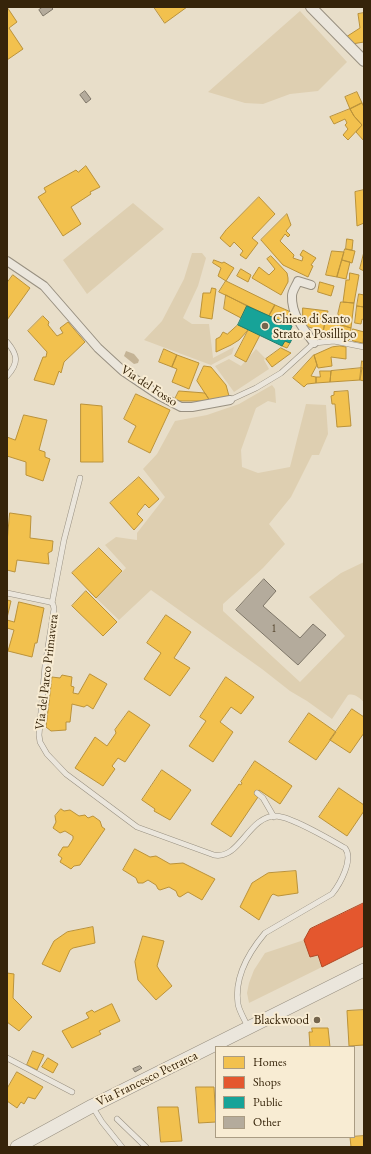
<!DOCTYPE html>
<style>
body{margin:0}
#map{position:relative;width:371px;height:1154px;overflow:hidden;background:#e8dec9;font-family:"EB Garamond",serif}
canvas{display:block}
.frame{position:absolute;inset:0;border:8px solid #36240a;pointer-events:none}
.legend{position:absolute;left:215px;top:1046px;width:140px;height:92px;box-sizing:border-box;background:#f8ecd3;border:1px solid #aa9c83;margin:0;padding:5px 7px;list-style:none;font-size:12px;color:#36240a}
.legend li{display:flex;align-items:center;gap:8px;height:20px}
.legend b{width:20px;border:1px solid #aa9c83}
</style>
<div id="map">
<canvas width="371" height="1154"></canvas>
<div class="frame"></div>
<ul class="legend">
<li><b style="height:11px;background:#f2c14e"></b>Homes</li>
<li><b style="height:11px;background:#e4572e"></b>Shops</li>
<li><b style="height:11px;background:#17a398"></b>Public</li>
<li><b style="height:11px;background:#b4ab9c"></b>Other</li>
</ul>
</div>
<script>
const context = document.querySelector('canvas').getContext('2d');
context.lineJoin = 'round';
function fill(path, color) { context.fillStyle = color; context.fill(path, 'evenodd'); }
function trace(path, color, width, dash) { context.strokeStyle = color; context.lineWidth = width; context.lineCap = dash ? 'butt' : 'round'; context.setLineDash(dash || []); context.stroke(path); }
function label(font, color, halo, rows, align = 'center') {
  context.font = font + ' "EB Garamond",serif'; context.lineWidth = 4; context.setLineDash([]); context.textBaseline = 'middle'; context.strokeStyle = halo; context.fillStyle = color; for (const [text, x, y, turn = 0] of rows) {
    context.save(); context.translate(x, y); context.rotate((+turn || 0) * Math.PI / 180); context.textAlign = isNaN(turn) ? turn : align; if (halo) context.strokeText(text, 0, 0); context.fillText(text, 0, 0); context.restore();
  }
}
fill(new Path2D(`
 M 300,11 L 347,62 L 318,91 L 290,94 L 263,104 L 245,103 L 208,92 Z
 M 133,203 L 164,229 L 87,294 L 63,260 Z
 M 192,253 L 202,253 L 206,258 L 198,286 L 183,318 L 192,324 L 209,324 L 213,358 L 234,347 L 232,354 L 211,365 L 144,340 L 162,321 L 184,279 Z
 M 256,349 L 265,358 L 264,360 L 269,369 L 234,392 L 215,366 L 229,359 L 241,366 Z
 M 272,385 L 275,389 L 276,403 L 268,401 L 256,408 L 241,450 L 242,467 L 258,473 L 290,467 L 306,404 L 326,405 L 328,434 L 319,455 L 312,455 L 291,497 L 269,524 L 285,544 L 263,568 L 223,604 L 223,611 L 300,682 L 345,636 L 309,597 L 341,573 L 364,562 L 364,702 C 359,698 355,693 348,695 L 332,719 L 307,701 L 290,691 L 262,669 L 151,590 L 119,620 L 96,598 L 126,568 L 105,545 L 116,537 L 137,540 L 137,533 L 165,497 L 143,469 L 157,454 L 175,421 L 207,415 L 239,404 Z
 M 304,940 L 310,957 L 318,955 L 322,967 L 249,1003 L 247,993 L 249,983 L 254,970 L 265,953 Z`), '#decfb1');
fill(new Path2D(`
 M 126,351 L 134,354 L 139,360 L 138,363 L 134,364 L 124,356 Z`), '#c4b395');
const homes = new Path2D(`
 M 7,7 L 17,22 L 9,28 L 23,49 L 7,60 Z
 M 154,7 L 187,7 L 165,23 Z
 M 364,13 L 364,42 L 352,44 L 346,37 L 360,28 L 358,14 Z
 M 357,92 L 362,103 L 350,109 L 345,97 Z
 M 362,103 L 364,107 L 364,141 L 356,132 L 362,125 L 354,116 L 350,109 Z
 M 350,109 L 354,116 L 362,125 L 348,140 L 343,135 L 348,129 L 345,125 L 347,123 L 345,119 L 334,124 L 330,117 Z
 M 86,166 L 100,187 L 90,192 L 91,194 L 71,207 L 81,224 L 63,236 L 38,197 L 46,192 L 44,188 L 76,170 L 78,172 Z
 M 364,190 L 364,223 L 357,226 L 355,192 Z
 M 259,197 L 275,214 L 252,238 L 258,243 L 246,259 L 240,255 L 243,251 L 234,242 L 230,247 L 220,238 L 226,230 Z
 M 287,214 L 291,225 L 286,231 L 290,235 L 288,237 L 285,234 L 280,241 L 294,255 L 293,258 L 302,261 L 303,257 L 300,255 L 303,250 L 316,258 L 311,265 L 313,266 L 308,277 L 283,265 L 261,240 Z
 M 347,239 L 353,240 L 352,250 L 346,249 Z
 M 345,249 L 355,251 L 352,263 L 342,260 Z
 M 332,251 L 344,252 L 337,277 L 326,275 Z
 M 364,252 L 364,271 L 360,269 Z
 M 271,256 L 287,273 L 288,278 L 288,282 L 281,295 L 252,278 L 259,267 L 269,275 L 275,269 L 267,259 Z
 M 214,260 L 222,263 L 224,262 L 234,268 L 226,281 L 218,276 L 221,268 L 213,263 Z
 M 342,260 L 350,262 L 346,279 L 337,277 Z
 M 241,269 L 251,275 L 248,282 L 237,276 Z
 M 350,273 L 359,275 L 354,303 L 343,302 L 346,280 L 349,280 Z
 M 13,275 L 30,288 L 7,320 L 7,283 Z
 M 226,281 L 275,305 L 269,316 L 219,292 Z
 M 320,282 L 334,286 L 331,296 L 318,292 Z
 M 212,288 L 216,289 L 212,319 L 200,317 L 203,293 L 210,293 Z
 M 359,294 L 364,295 L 364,307 L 357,306 Z
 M 226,295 L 247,306 L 241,318 L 224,309 Z
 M 341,302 L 354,303 L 351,328 L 342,325 L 338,314 Z
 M 275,305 L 291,312 L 293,317 L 289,324 L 269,316 Z
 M 357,306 L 364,307 L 364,320 L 362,319 L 361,324 L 355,323 Z
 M 303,308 L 328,311 L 323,332 L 303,325 Z
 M 43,316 L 49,322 L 48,325 L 57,336 L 63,333 L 60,328 L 68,322 L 85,342 L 64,362 L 61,373 L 59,371 L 54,385 L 34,380 L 43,357 L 46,357 L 47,352 L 28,331 Z
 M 331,320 L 335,322 L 334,323 L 351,328 L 350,339 L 348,341 L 340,339 L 338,336 L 323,332 L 325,321 L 329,322 Z
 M 238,325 L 249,329 L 239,340 L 231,345 L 216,352 L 216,339 L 220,337 L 223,332 L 227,334 Z
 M 249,329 L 260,335 L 246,362 L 235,356 Z
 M 353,329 L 364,332 L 363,343 L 353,341 Z
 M 285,341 L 290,343 L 287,348 L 282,346 Z
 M 340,346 L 346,347 L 346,359 L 331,357 L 332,366 L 318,368 L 314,355 L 332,347 Z
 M 281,348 L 291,353 L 272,367 L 266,359 Z
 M 164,349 L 177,355 L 172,367 L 159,362 Z
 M 177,355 L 199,363 L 189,389 L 172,382 L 177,369 L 172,367 Z
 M 314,355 L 317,365 L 311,376 L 316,377 L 316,383 L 307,384 L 304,387 L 293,378 Z
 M 362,361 L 364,362 L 364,381 L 360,380 Z
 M 204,366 L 211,367 L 226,385 L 229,396 L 210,401 L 197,381 Z
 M 362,368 L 360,380 L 330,382 L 331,371 Z
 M 320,371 L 331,371 L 330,382 L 316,383 L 316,377 L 320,377 Z
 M 179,391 L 205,393 L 210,401 L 174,401 Z
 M 348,391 L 351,426 L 337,427 L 335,404 L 332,404 L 331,396 L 334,395 L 334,392 Z
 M 136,394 L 170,410 L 150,453 L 128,442 L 136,426 L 124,419 Z
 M 81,404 L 102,406 L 103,462 L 81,462 Z
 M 24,415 L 47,420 L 39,450 L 45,452 L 45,457 L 50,459 L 43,481 L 26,475 L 26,462 L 7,456 L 7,437 L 15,440 Z
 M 139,477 L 159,499 L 149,508 L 145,504 L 137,514 L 143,520 L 134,530 L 110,503 Z
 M 10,513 L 31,516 L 30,538 L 53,541 L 52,551 L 48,553 L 49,564 L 17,560 L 15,572 L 7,570 L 7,543 Z
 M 99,548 L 122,571 L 96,598 L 72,573 Z
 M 86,591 L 117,622 L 103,636 L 72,606 Z
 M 7,600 L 11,601 L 7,618 Z
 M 19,602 L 44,608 L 37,643 L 35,643 L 32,657 L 8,651 L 14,630 L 7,628 L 7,620 L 14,622 Z
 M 166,615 L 191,632 L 174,658 L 190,668 L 170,696 L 144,679 L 161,653 L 147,643 Z
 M 90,674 L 107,684 L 93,709 L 87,705 L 84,707 L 72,704 L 70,722 L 66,722 L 66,730 L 51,731 L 46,727 L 52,677 L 60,678 L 62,675 L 72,677 L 71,686 L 74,687 L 73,693 L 78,694 Z
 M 226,677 L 254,697 L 241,714 L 231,707 L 220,722 L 233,732 L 213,762 L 189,746 L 206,721 L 200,717 Z
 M 352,709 L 364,717 L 364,733 L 350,753 L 330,740 Z
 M 129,711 L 150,725 L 125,762 L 118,758 L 112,766 L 115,769 L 103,786 L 75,768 L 95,737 L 107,746 L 116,733 L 115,730 Z
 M 309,713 L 336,732 L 316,760 L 289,742 Z
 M 255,761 L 292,786 L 280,804 L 259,790 L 255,795 L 258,797 L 231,837 L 211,824 L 239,784 L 241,785 L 242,783 L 241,782 Z
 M 162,770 L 191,790 L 170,820 L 154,811 L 155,809 L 142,800 Z
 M 339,788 L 364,805 L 364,811 L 347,836 L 319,817 Z
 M 61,809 L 64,811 L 70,810 L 79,816 L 85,815 L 88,818 L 93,816 L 100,821 L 102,827 L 105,829 L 80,865 L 74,866 L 71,869 L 60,862 L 62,858 L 58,855 L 63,847 L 68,847 L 73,839 L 73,836 L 65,831 L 60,833 L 53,828 L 56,822 L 55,816 Z
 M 135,849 L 150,857 L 156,856 L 170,864 L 183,863 L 215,879 L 202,900 L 188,892 L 180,897 L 178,896 L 176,891 L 169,887 L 160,890 L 158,889 L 156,885 L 148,880 L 143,883 L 138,883 L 136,878 L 123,870 Z
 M 296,871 L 298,893 L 278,896 L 273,894 L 271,896 L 259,920 L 240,907 L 252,883 L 268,873 Z
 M 93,927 L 95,943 L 73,948 L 70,950 L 60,972 L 42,964 L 54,941 L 67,932 Z
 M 143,936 L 164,941 L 157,966 L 160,971 L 172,986 L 156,1000 L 138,980 L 135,962 Z
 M 7,973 L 14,974 L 13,998 L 32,1017 L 19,1031 L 7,1022 Z
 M 112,1004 L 120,1021 L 99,1031 L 101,1034 L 72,1048 L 62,1031 L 89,1018 L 86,1013 L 92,1010 L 94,1012 Z
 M 364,1010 L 364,1045 L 349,1046 L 347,1011 Z
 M 312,1028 L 328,1028 L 330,1047 L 310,1047 L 309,1032 L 312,1032 Z
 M 33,1051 L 44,1055 L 37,1070 L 27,1065 Z
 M 48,1058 L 58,1064 L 53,1073 L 42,1067 Z
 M 17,1072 L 43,1087 L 35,1099 L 28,1097 L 24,1104 L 21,1102 L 17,1108 L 7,1101 L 7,1089 Z
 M 196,1087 L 214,1087 L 216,1122 L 199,1123 Z
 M 158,1107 L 178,1107 L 182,1141 L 161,1142 Z
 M 364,1136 L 364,1147 L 351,1147 L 350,1137 Z`);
fill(homes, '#f2c14e');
trace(homes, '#ba923a', 1);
const shops = new Path2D(`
 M 364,903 L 364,946 L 322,967 L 318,955 L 310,957 L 304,940 L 310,929 Z`);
fill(shops, '#e4572e');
trace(shops, '#b04823', 1);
const public = new Path2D(`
 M 247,306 L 292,326 L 290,331 L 295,333 L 290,343 L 285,341 L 282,346 L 238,325 Z`);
fill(public, '#17a398');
trace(public, '#207d6d', 1);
const building = new Path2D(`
 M 43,7 L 51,7 L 53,9 L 43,16 L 39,10 Z
 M 85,91 L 91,99 L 86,103 L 80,95 Z
 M 264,579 L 276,591 L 263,606 L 300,638 L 313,624 L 326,635 L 298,665 L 236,610 Z
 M 140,1066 L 142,1068 L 135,1072 L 133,1069 Z`);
fill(building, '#b4ab9c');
trace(building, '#7e7668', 1);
const service = new Path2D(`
 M 7,342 C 18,355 19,363 7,376
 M 230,400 L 256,388 L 281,373 L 314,343 L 334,341 L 364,347
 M 7,593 L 50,602 L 53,604 L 54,609 L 45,666 L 39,735 L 40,742 L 47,754 L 66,774 L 137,827 L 214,855 C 240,860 248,816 276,816 C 292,817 329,839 345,848 C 354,859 340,884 332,894 L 265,933 C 249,952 234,978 238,1004 C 239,1011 245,1020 248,1027
 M 52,603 L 64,540 L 80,478
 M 257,793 L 263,798 L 274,817
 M 7,1058 L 72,1092
 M 92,1106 L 102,1122 L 122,1147
 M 117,1119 L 146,1147`);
const pedestrian = new Path2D(`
 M 7,261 L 44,286 L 98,348 L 123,371 L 160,396 L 181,407 L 192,407 L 230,400
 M 311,285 L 298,281 C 296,286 292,291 292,296 C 291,314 304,330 314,343`);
const minor = new Path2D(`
 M 311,7 L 364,61`);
const tertiary = new Path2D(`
 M 17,1147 L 92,1106 L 364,970`);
trace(service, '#989081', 6);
trace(pedestrian, '#989081', 10);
trace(minor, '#989081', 12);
trace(tertiary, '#989081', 14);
trace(service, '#ebe6dc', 5);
trace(pedestrian, '#ebe6dc', 8);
trace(minor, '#ebe6dc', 10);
trace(tertiary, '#ebe6dc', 13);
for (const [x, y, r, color] of [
 [265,326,4,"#74654d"],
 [317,1020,4,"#74654d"]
]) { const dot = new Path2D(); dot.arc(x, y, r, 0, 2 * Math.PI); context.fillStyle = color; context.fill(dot); trace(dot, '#f8ecd3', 1.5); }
label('11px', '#56462e', null, [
 ["1",274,629]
]);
label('13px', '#36240a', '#f8ecd3', [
 ["Chiesa di Santo",273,319],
 ["Strato a Posillipo",273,334],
 ["Blackwood",309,1020,"right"]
], 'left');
label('13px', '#36240a', '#f8ecd3', [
 ["Via del Fosso",149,386,33],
 ["Via del Parco Primavera",47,672,-83],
 ["Via Francesco Petrarca",147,1079,-26]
]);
</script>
